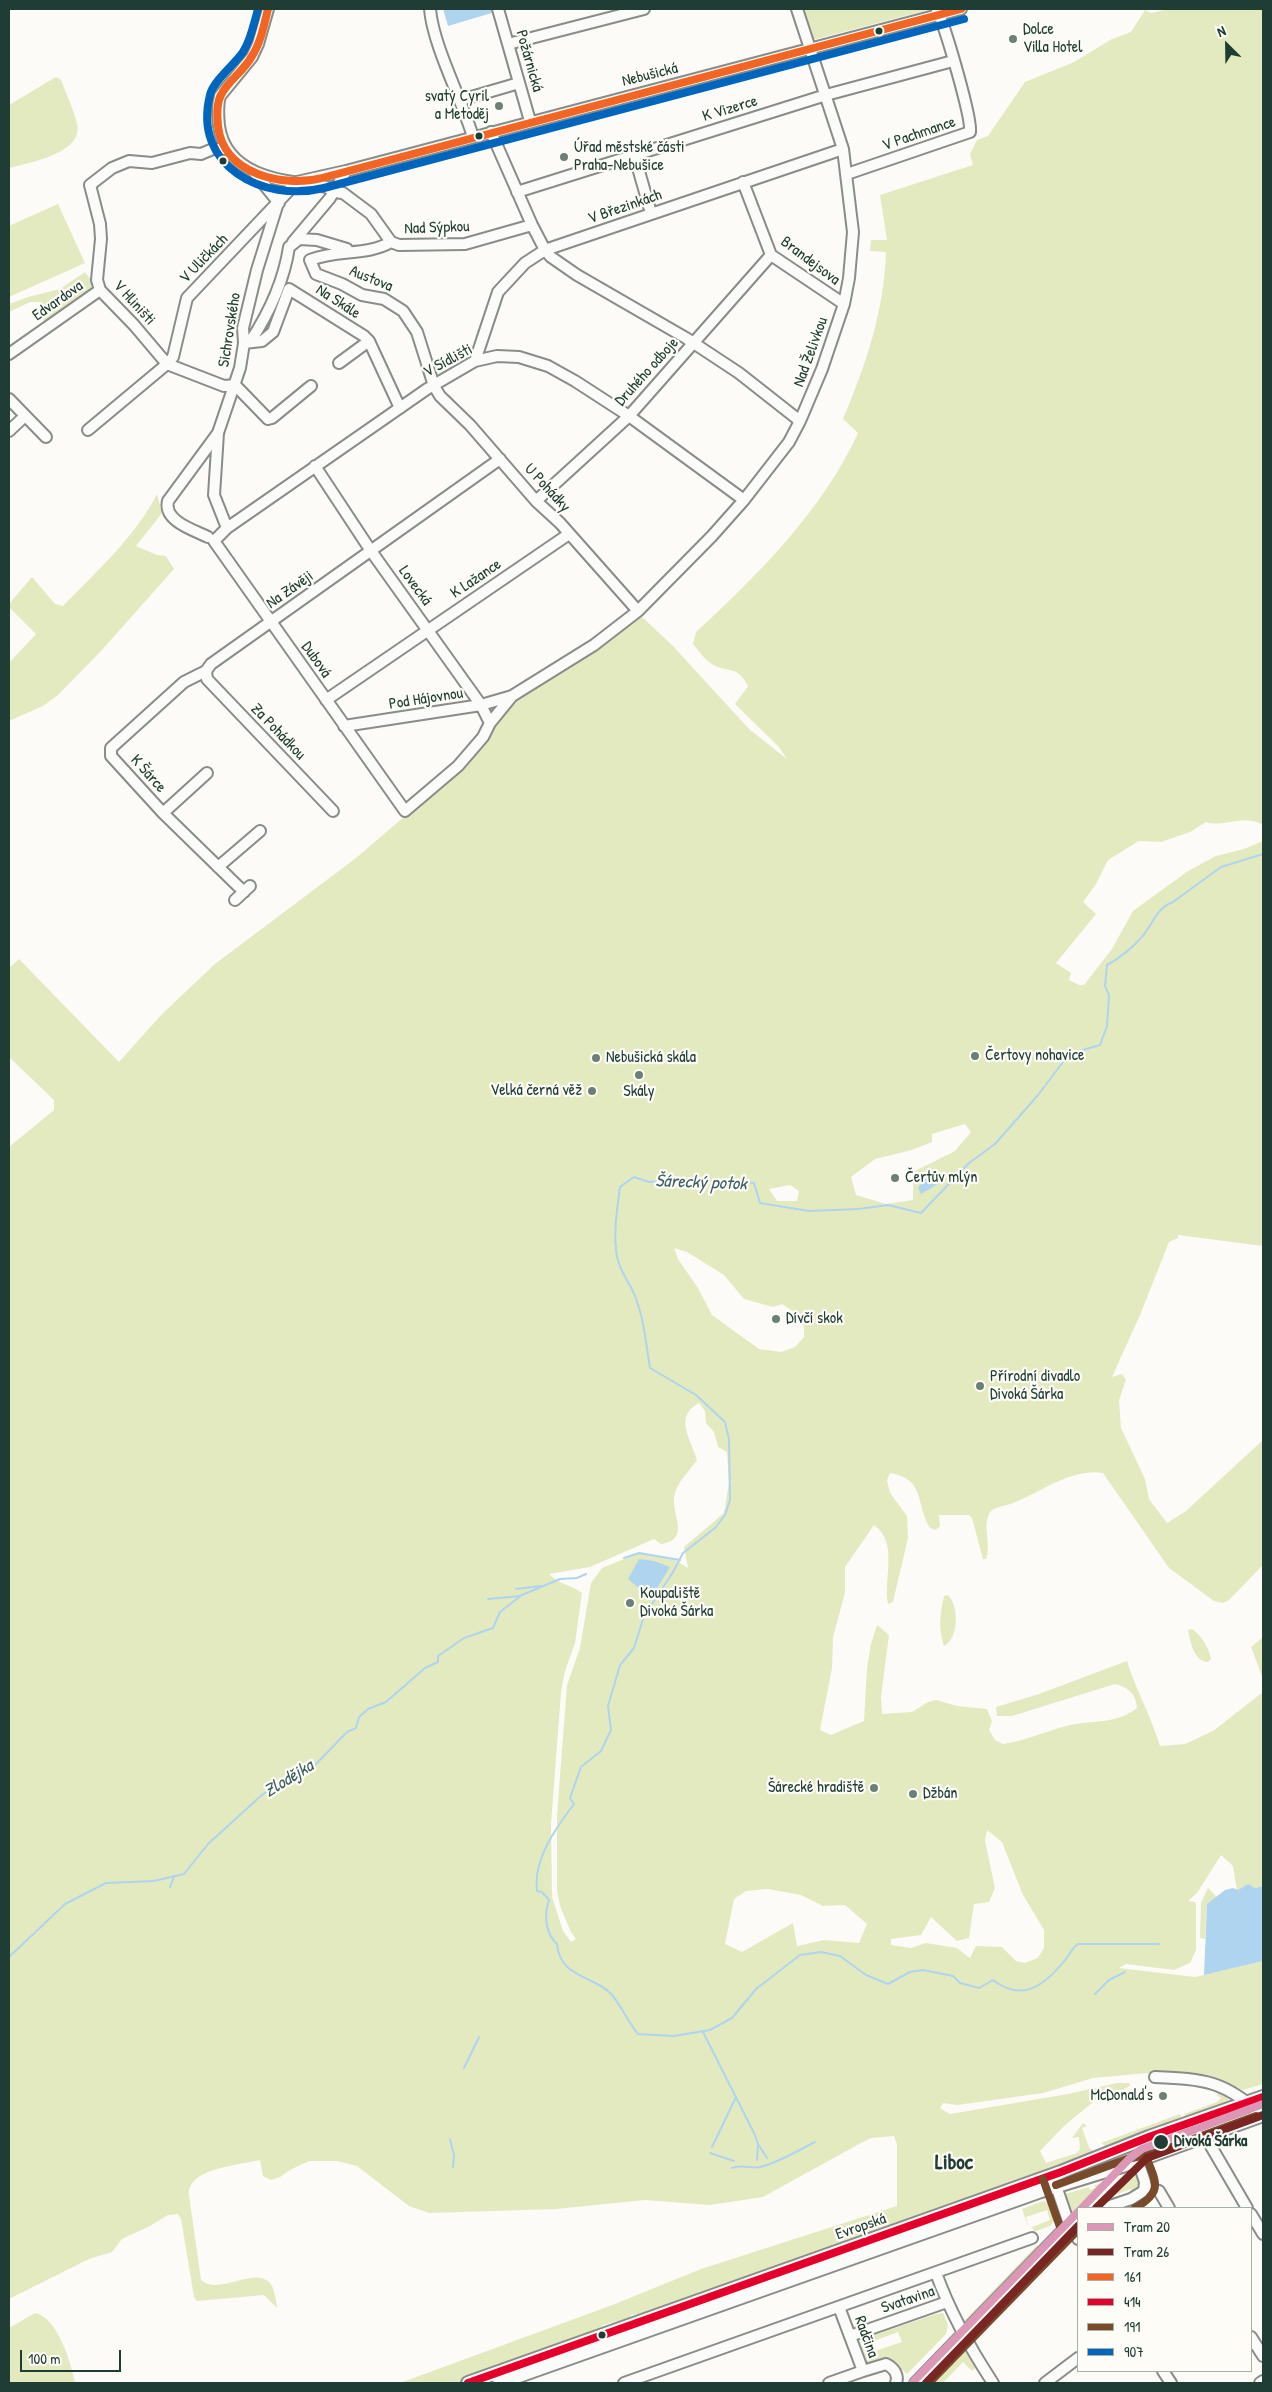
<!DOCTYPE html>
<meta charset="utf-8">
<style>
body{margin:0}
#map{position:relative;width:1272px;height:2392px;overflow:hidden;background:#fcfbf8;font-family:"Patrick Hand",sans-serif}
canvas{display:block}
.frame{position:absolute;inset:0;border:10px solid #1f3d34;pointer-events:none}
.legend{position:absolute;left:1077px;top:2207px;width:175px;height:165px;box-sizing:border-box;background:#fdfcf7;border:1px solid #a4b0a9;margin:0;padding:6px 9px;list-style:none;font-size:15px;color:#1f3d34}
.legend li{display:flex;align-items:center;gap:10px;height:25px}
.legend b{width:25px;border:1px solid #a4b0a9}
.north{position:absolute;left:1202px;top:20px;width:50px;height:50px;-webkit-text-stroke:4px #fdfcf7;paint-order:stroke;rotate:337deg;font-size:14px;font-weight:700;line-height:20px;text-align:center;color:#1f3d34}
.north::after{content:'';display:block;margin:auto;width:18px;height:22px;background:#1f3d34;clip-path:polygon(50% 0,100% 100%,50% 72%,0 100%)}
.scale{position:absolute;left:20px;top:2350px;width:101px;height:22px;box-sizing:border-box;border:2px solid #1f3d34;border-top:0;padding-left:6px;font-size:15px;line-height:18px;white-space:nowrap;color:#1f3d34;-webkit-text-stroke:4px #fdfcf7;paint-order:stroke}
</style>
<div id="map">
<canvas width="1272" height="2392"></canvas>
<div class="frame"></div>
<ul class="legend">
<li><b style="height:6px;background:#dc97b6"></b>Tram 20</li>
<li><b style="height:6px;background:#792522"></b>Tram 26</li>
<li><b style="height:6px;background:#f26522"></b>161</li>
<li><b style="height:6px;background:#e4002b"></b>414</li>
<li><b style="height:6px;background:#7a4b2a"></b>191</li>
<li><b style="height:6px;background:#0065bd"></b>907</li>
</ul>
<div class="north">N</div>
<div class="scale">100 m</div>
</div>
<script>
const context = document.querySelector('canvas').getContext('2d');
context.lineJoin = 'round';
function fill(path, color) { context.fillStyle = color; context.fill(path, 'evenodd'); }
function trace(path, color, width, dash) { context.strokeStyle = color; context.lineWidth = width; context.lineCap = dash ? 'butt' : 'round'; context.setLineDash(dash || []); context.stroke(path); }
function label(font, color, halo, rows, align = 'center') {
  context.font = font + ' "Patrick Hand",sans-serif'; context.lineWidth = 4.5; context.setLineDash([]); context.textBaseline = 'middle'; context.strokeStyle = halo; context.fillStyle = color; for (const [text, x, y, turn = 0] of rows) {
    context.save(); context.translate(x, y); context.rotate((+turn || 0) * Math.PI / 180); context.textAlign = isNaN(turn) ? turn : align; if (halo) context.strokeText(text, 0, 0); context.fillText(text, 0, 0); context.restore();
  }
}
fill(new Path2D(`
 M 803,9 L 932,9 L 812,40 Z
 M 1168,9 L 1263,9 L 1263,825 C 1243,813 1225,828 1206,822 L 1190,832 L 1161,842 L 1139,841 L 1108,860 L 1096,884 L 1083,902 L 1096,914 L 1056,963 L 1071,973 L 1069,980 L 1079,985 L 1084,985 L 1112,949 L 1133,911 L 1188,871 L 1216,856 L 1244,849 L 1263,841 L 1263,1246 L 1178,1235 L 1178,1238 L 1169,1242 L 1140,1315 L 1112,1377 L 1122,1374 L 1126,1380 L 1119,1400 L 1121,1428 L 1145,1479 L 1149,1499 L 1167,1523 L 1186,1511 L 1263,1440 L 1263,1565 L 1229,1600 L 1223,1603 L 1214,1601 L 1169,1568 L 1103,1473 C 1072,1468 1041,1492 1013,1503 C 1006,1506 998,1506 991,1511 C 981,1524 992,1544 986,1559 L 983,1559 L 972,1518 L 969,1515 L 939,1515 L 940,1526 L 936,1530 L 930,1528 C 915,1504 926,1479 890,1473 L 887,1480 L 890,1493 L 907,1516 L 908,1538 L 893,1602 L 888,1604 C 883,1579 899,1542 874,1525 L 845,1567 L 845,1593 L 833,1637 L 832,1668 L 820,1730 L 831,1735 L 864,1721 L 867,1668 L 871,1644 L 877,1625 L 889,1635 L 881,1696 L 882,1714 L 912,1712 L 928,1702 L 936,1700 L 957,1706 L 987,1709 L 992,1721 L 989,1730 L 995,1740 L 1003,1744 C 1026,1741 1048,1730 1070,1725 C 1095,1720 1117,1724 1137,1708 C 1136,1693 1127,1687 1115,1684 L 1012,1716 L 997,1716 L 996,1707 L 1039,1694 L 1127,1661 C 1136,1690 1151,1716 1160,1746 L 1185,1744 L 1213,1731 L 1263,1692 L 1263,1886 L 1255,1888 L 1248,1884 L 1237,1891 L 1233,1866 L 1221,1855 L 1197,1893 L 1188,1901 L 1195,1902 L 1196,1904 L 1196,1950 L 1190,1963 L 1174,1970 L 1126,1964 L 1119,1968 L 1195,1977 L 1263,1961 L 1263,2084 L 1243,2090 L 1219,2081 L 1189,2075 L 1148,2073 L 1093,2078 L 1043,2093 L 1015,2097 L 957,2105 L 943,2103 L 940,2108 L 950,2114 L 1068,2094 L 1117,2083 L 1129,2083 L 1130,2086 L 1106,2098 L 1097,2099 L 1065,2125 L 1040,2151 L 1046,2163 L 1077,2153 L 1080,2149 L 1079,2137 L 1072,2138 L 1083,2123 L 1087,2126 L 1082,2128 L 1089,2147 L 1095,2153 L 1030,2179 L 647,2313 L 630,2315 L 632,2317 L 603,2325 L 590,2336 L 457,2383 L 400,2383 L 615,2304 L 701,2269 L 897,2206 L 897,2144 L 894,2136 L 871,2138 L 859,2144 L 763,2197 L 710,2205 L 645,2200 L 556,2209 L 429,2213 L 409,2206 L 357,2166 L 337,2161 L 309,2161 L 290,2170 L 280,2177 L 271,2180 L 263,2176 L 260,2160 C 240,2165 187,2168 189,2195 L 201,2280 C 218,2296 254,2267 269,2282 C 275,2288 276,2301 277,2308 L 264,2295 L 197,2301 L 194,2297 L 181,2219 L 178,2214 L 168,2215 L 150,2226 L 122,2239 L 112,2252 L 89,2259 L 9,2299 L 9,1147 L 54,1110 L 54,1100 L 9,1057 L 9,968 L 19,959 L 119,1062 L 162,1014 L 215,964 L 356,858 L 432,793 L 514,701 L 642,617 L 672,645 L 750,730 L 787,759 L 779,747 L 735,704 L 748,686 C 737,664 728,674 712,664 C 705,660 698,650 693,644 L 696,632 C 757,576 823,510 858,433 L 843,419 C 866,365 884,311 886,252 L 870,251 L 871,240 L 887,240 L 880,195 L 973,165 L 970,154 L 977,140 L 988,136 L 1025,82 L 1074,62 L 1112,39 L 1131,32 L 1145,10 L 1151,13 ZM 965,1124 L 971,1132 L 955,1151 L 913,1172 L 913,1200 L 886,1204 L 856,1195 L 851,1177 L 875,1159 L 912,1150 L 932,1142 L 932,1134 ZM 790,1185 L 799,1191 L 797,1201 L 777,1201 L 769,1189 ZM 674,1248 L 687,1252 L 724,1275 L 744,1299 L 773,1307 L 782,1304 L 800,1316 L 804,1327 L 804,1337 L 795,1347 L 781,1352 L 759,1349 L 712,1315 L 698,1288 L 678,1259 ZM 699,1403 L 705,1411 L 706,1423 L 714,1432 L 718,1447 L 727,1452 L 729,1483 L 724,1513 L 684,1547 L 688,1568 L 675,1560 L 639,1553 L 602,1568 L 591,1583 L 580,1648 L 567,1685 L 557,1816 L 557,1891 L 560,1906 L 571,1932 L 576,1939 L 571,1942 L 563,1931 L 552,1897 L 551,1824 L 561,1692 L 565,1671 L 575,1643 L 582,1593 C 571,1585 558,1584 549,1574 L 590,1567 L 654,1539 L 661,1544 C 693,1539 669,1513 675,1493 C 678,1482 690,1470 697,1460 C 691,1439 673,1417 699,1403 ZM 987,1830 L 1002,1842 L 1023,1895 L 1044,1930 L 1044,1948 L 1038,1958 L 1025,1963 L 1016,1961 L 1002,1947 L 976,1946 L 970,1958 L 957,1948 L 926,1943 L 911,1948 L 891,1945 L 891,1939 L 921,1935 L 931,1917 L 957,1941 L 969,1938 L 974,1904 L 989,1902 L 995,1888 L 985,1841 ZM 768,1889 L 801,1895 L 823,1906 L 845,1905 L 867,1924 L 859,1943 L 824,1940 L 797,1946 L 793,1923 L 742,1952 L 725,1944 L 734,1899 L 746,1891 Z
 M 56,77 L 61,80 C 66,94 74,110 77,124 C 84,153 29,163 9,168 L 9,105 Z
 M 58,204 L 85,263 L 9,297 L 9,226 Z
 M 85,272 L 91,280 L 91,290 L 43,322 L 46,312 L 39,302 L 30,302 L 9,312 L 9,304 L 28,297 L 60,289 Z
 M 157,494 L 162,513 L 136,546 L 157,555 L 166,556 L 174,569 L 101,651 L 58,695 L 43,706 L 9,721 L 9,663 L 36,634 L 9,607 L 9,604 L 32,577 L 55,604 L 63,606 C 96,572 135,537 157,494 Z
 M 948,1595 C 959,1605 959,1639 944,1646 C 938,1628 940,1614 944,1596 Z
 M 1192,1629 C 1201,1635 1209,1648 1211,1659 L 1208,1662 C 1194,1662 1190,1641 1188,1630 Z
 M 1263,1637 L 1263,1679 L 1251,1647 Z
 M 1208,1888 L 1217,1897 L 1207,1904 L 1205,1939 L 1200,1938 L 1201,1903 Z
 M 1219,2091 L 1227,2094 L 1229,2102 L 1186,2118 L 1184,2114 L 1217,2102 L 1221,2098 L 1217,2095 Z
 M 1180,2114 L 1182,2120 L 1107,2147 L 1101,2143 Z
 M 1138,2171 L 1140,2189 L 1130,2195 L 1131,2189 L 1099,2201 L 1124,2176 Z
 M 1103,2183 L 1074,2214 L 1068,2211 L 1062,2195 L 1089,2187 L 1090,2190 L 1095,2188 L 1095,2185 Z
 M 1043,2201 L 1052,2205 L 1056,2219 L 1050,2226 L 1034,2232 L 1032,2227 L 1050,2220 L 1047,2210 L 1026,2217 L 1029,2228 L 1022,2209 Z
 M 1037,2245 L 1039,2247 L 973,2315 L 974,2317 L 964,2321 Z
 M 35,2313 C 57,2316 72,2365 75,2383 L 9,2383 L 9,2328 Z
 M 943,2313 L 948,2325 L 946,2334 L 907,2374 L 899,2367 L 869,2368 L 862,2347 L 862,2341 L 868,2337 L 936,2314 ZM 898,2332 L 902,2342 L 866,2354 L 863,2345 Z
 M 962,2351 L 967,2352 L 976,2367 L 972,2371 L 963,2362 L 943,2383 L 929,2383 Z`), '#e4eabf');
fill(new Path2D(`
 M 443,9 L 494,9 L 495,12 L 448,26 Z
 M 932,1170 L 937,1170 L 943,1181 L 921,1194 L 918,1188 Z
 M 639,1559 L 654,1561 L 670,1567 L 651,1598 L 628,1579 Z
 M 1248,1884 L 1255,1888 L 1263,1886 L 1263,1961 L 1204,1975 L 1207,1904 L 1225,1890 L 1233,1888 L 1238,1890 Z`), '#afd4f0');
trace(new Path2D(`
 M 624,1558 L 639,1553 L 680,1560
 M 516,1589 L 541,1586
 M 488,1599 L 520,1596
 M 170,1887 L 174,1877
 M 1159,1944 L 1078,1944 C 1072,1948 1070,1954 1066,1959 C 1045,1985 1023,2003 993,1980 L 979,1988 L 960,1983 L 953,1976 L 923,1970 L 910,1972 L 888,1984 L 866,1975 L 840,1956 L 821,1952 L 800,1955 L 756,1989 L 732,2018 L 710,2030 L 674,2036 L 638,2034 C 628,2022 622,2007 612,1995 C 595,1975 560,1979 557,1944 C 545,1933 544,1915 549,1900 L 542,1892 L 537,1891 C 533,1859 556,1828 574,1804 L 570,1798 L 581,1767 L 601,1751 L 611,1730 L 608,1706 L 620,1665 L 634,1648 L 644,1616 L 673,1572 L 683,1553 L 715,1528 L 725,1515 L 730,1500 L 729,1439 L 725,1422 L 696,1395 L 650,1368 C 646,1344 644,1319 635,1296 C 630,1283 620,1272 617,1257 C 613,1235 617,1209 620,1187 L 634,1177 L 649,1182 L 691,1179 L 754,1183 L 760,1203 L 809,1211 L 858,1209 L 888,1205 L 921,1213 L 969,1163 L 995,1144 L 1038,1095 L 1069,1054 L 1100,1045 L 1107,1026 L 1109,995 L 1105,986 L 1107,965 C 1120,958 1131,949 1141,938 C 1152,926 1156,908 1173,902 L 1221,867 L 1263,854
 M 9,1957 L 65,1904 L 106,1883 L 154,1881 L 184,1874 L 208,1844 L 263,1794 L 301,1770 L 315,1765 L 347,1732 L 356,1728 L 359,1717 L 368,1709 L 386,1702 L 425,1668 L 438,1662 L 438,1656 L 464,1638 L 493,1628 L 500,1612 L 522,1595 L 560,1579 L 577,1578 L 586,1574
 M 1095,1994 L 1109,1980 L 1125,1972
 M 703,2032 L 754,2133 L 758,2144 L 767,2158
 M 464,2068 L 479,2037
 M 450,2139 L 454,2155 L 453,2167
 M 712,2147 L 736,2097
 M 710,2153 L 734,2161
 M 757,2160 L 758,2145
 M 732,2168 C 742,2164 750,2169 760,2167 C 780,2162 797,2151 815,2142`), '#afd4f0', 2);
const minor = new Path2D(`
 M 268,9 L 258,44 L 252,57 L 220,96 C 217,106 218,116 219,126 C 226,176 281,181 322,186 C 330,187 335,194 343,193 L 371,214 L 391,242 L 399,245 L 465,244 L 532,225
 M 430,9 C 433,46 462,99 473,137
 M 498,9 L 530,121
 M 508,44 L 644,9
 M 461,100 L 519,83
 M 491,132 L 532,225 L 545,250 L 551,257 L 577,275 L 686,338 L 739,373 L 800,421
 M 226,149 L 213,149 L 201,154 L 190,153 L 152,163 L 129,161 L 112,168 L 90,185 L 100,224 L 101,239 L 97,280 L 100,290 L 134,325 L 167,364 L 224,386 L 235,385 L 268,419 L 272,418 L 311,386
 M 634,154 L 651,213
 M 254,172 L 279,203
 M 847,174 L 970,132 C 972,118 945,26 937,10
 M 743,182 L 771,255 L 844,304
 M 517,192 L 826,95 L 953,61
 M 293,242 L 330,198 L 346,171
 M 391,242 C 367,256 338,249 310,260 L 316,274 L 342,284 L 362,295 L 384,299 L 403,311 L 417,332 L 434,386 L 440,396 L 470,425 L 536,501 L 560,523 L 638,611
 M 250,342 C 269,313 284,281 289,247 L 299,239 L 317,240 L 347,249
 M 244,343 L 262,341 L 273,332 L 289,289 L 364,336 L 369,341 L 400,408
 M 9,354 L 100,290
 M 475,361 L 498,292 L 525,263 L 545,250 L 843,149
 M 339,363 L 369,341
 M 9,399 L 46,437
 M 88,430 L 167,364 L 173,357 L 187,298 L 297,182 L 346,171 L 961,9
 M 9,431 L 25,416
 M 315,466 L 371,551 L 481,705 L 490,723
 M 744,500 L 629,416 L 575,381 L 548,366 L 519,357 L 497,356 L 475,361 L 427,389 L 227,528 L 214,541 L 405,811 L 458,766 L 483,737 L 490,723 L 512,696 L 594,645 L 638,611 L 712,536 L 744,500 L 789,442 L 800,421 L 822,369 L 844,304 L 849,278 L 853,232 L 843,149 L 797,9
 M 536,501 L 629,416 L 771,255
 M 227,528 L 214,495 L 218,433 L 240,368 L 244,343 L 243,328 L 257,270 L 277,206
 M 208,537 C 194,530 163,521 168,501 L 218,433
 M 206,671 L 207,679 L 333,811
 M 326,700 L 569,534
 M 344,726 L 481,705 L 512,696
 M 163,813 L 207,773
 M 218,867 L 260,831
 M 244,892 L 163,813 L 111,756 L 111,748 L 184,682 L 206,671 L 211,664 L 500,459
 M 235,900 L 250,886
 M 1155,2077 C 1205,2079 1225,2081 1263,2116
 M 1205,2136 L 1247,2208
 M 1054,2180 L 1069,2224 L 1078,2239
 M 1145,2187 L 1159,2191 L 1169,2208
 M 1104,2208 L 1131,2199 L 1144,2191 L 1145,2182 L 1136,2155
 M 1251,2214 L 1263,2234
 M 936,2273 C 950,2312 970,2348 993,2383
 M 850,2336 L 947,2302
 M 1251,2337 L 1263,2356
 M 863,2371 L 886,2364 C 894,2368 899,2375 896,2383
 M 1163,2371 L 1171,2383
 M 624,2383 L 1032,2238
 M 829,2383 L 863,2371 L 839,2307
 M 915,2383 L 1069,2224 L 1078,2218
 M 1045,2383 L 1078,2358
 M 1260,2383 L 1263,2381`);
const major = new Path2D(`
 M 468,2383 L 1061,2172 L 1149,2137 L 1263,2097
 M 499,2383 L 1041,2191 L 1122,2166 L 1263,2115`);
trace(minor, '#888d8a', 14);
trace(major, '#888d8a', 16);
trace(minor, '#fbfbf9', 10);
trace(major, '#fbfbf9', 12);
trace(new Path2D(`
 M 268,9 C 264,25 261,42 252,56 C 244,71 228,81 221,95 C 216,104 217,117 218,126 C 223,174 283,188 322,178 L 961,9`), '#f26522', 8);
trace(new Path2D(`
 M 468,2383 L 1061,2172 L 1149,2137 L 1263,2097`), '#e4002b', 8);
trace(new Path2D(`
 M 1043,2179 L 1060,2227
 M 1056,2185 L 1127,2159 L 1155,2153 L 1256,2116
 M 1135,2208 C 1165,2191 1155,2181 1145,2154
 M 929,2383 L 1078,2230`), '#7a4b2a', 8);
trace(new Path2D(`
 M 258,9 C 254,23 251,40 243,52 C 235,64 213,81 210,95 C 192,166 263,203 324,188 L 964,19`), '#0065bd', 8);
trace(new Path2D(`
 M 1082,2208 L 1129,2159 L 1142,2149 L 1263,2104
 M 912,2383 L 1078,2212`), '#dc97b6', 8);
trace(new Path2D(`
 M 1096,2208 L 1147,2158 L 1263,2115
 M 926,2383 L 1078,2226`), '#792522', 8);
for (const [x, y, r, color] of [
 [879,31,4.5,"#1f3d34"],
 [1013,39,5,"#6c8079"],
 [499,106,5,"#6c8079"],
 [479,136,4.5,"#1f3d34"],
 [564,157,5,"#6c8079"],
 [223,161,4.5,"#1f3d34"],
 [975,1056,5,"#6c8079"],
 [596,1058,5,"#6c8079"],
 [639,1075,5,"#6c8079"],
 [592,1091,5,"#6c8079"],
 [895,1178,5,"#6c8079"],
 [776,1319,5,"#6c8079"],
 [980,1386,5,"#6c8079"],
 [630,1603,5,"#6c8079"],
 [874,1788,5,"#6c8079"],
 [913,1794,5,"#6c8079"],
 [1163,2096,5,"#6c8079"],
 [1161,2142,8,"#1f3d34"],
 [602,2335,4.5,"#1f3d34"]
]) { const dot = new Path2D(); dot.arc(x, y, r, 0, 2 * Math.PI); context.fillStyle = color; context.fill(dot); trace(dot, '#fdfcf7', 2); }
label('16px', '#1f3d34', '#fdfcf7', [
 ["Dolce",1023,30],
 ["Villa Hotel",1023,48],
 ["svatý Cyril",489,97,"right"],
 ["a Metoděj",489,115,"right"],
 ["Úřad městské části",574,148],
 ["Praha-Nebušice",574,166],
 ["Čertovy nohavice",985,1056],
 ["Nebušická skála",606,1058],
 ["Velká černá věž",582,1091,"right"],
 ["Skály",639,1092,"center"],
 ["Čertův mlýn",905,1178],
 ["Dívčí skok",786,1319],
 ["Přírodní divadlo",990,1377],
 ["Divoká Šárka",990,1395],
 ["Koupaliště",640,1594],
 ["Divoká Šárka",640,1612],
 ["Šárecké hradiště",864,1788,"right"],
 ["Džbán",923,1794],
 ["McDonald's",1153,2096,"right"]
], 'left');
label('16px', '#1f3d34', '#fdfcf7', [
 ["Požárnická",529,61,74],
 ["Nebušická",650,75,-14],
 ["K Vizerce",730,109,-17],
 ["V Pachmance",919,134,-19],
 ["V Březinkách",625,207,-19],
 ["Nad Sýpkou",437,228,-2],
 ["V Uličkách",204,259,-46],
 ["Brandejsova",810,261,37],
 ["Austova",371,279,22],
 ["Edvardova",58,301,-35],
 ["Na Skále",338,302,33],
 ["V Hliništi",134,303,48],
 ["Sichrovského",230,330,-81],
 ["Nad Želivkou",811,352,-70],
 ["V Sídlišti",448,361,-28],
 ["Druhého odboje",647,372,-48],
 ["U Pohádky",547,488,47],
 ["K Lažance",476,579,-34],
 ["Lovecká",415,586,54],
 ["Na Závěji",290,590,-35],
 ["Dubová",316,660,55],
 ["Pod Hájovnou",426,699,-9],
 ["Za Pohádkou",278,732,46],
 ["K Šárce",148,774,48],
 ["Evropská",861,2227,-19],
 ["Svatavina",908,2300,-19],
 ["Radčina",866,2337,70]
]);
label('bold 16px', '#1f3d34', '#fdfcf7', [
 ["Divoká Šárka",1174,2142]
], 'left');
label('italic 18px', '#3b5e62', '#fdfcf7', [
 ["Šárecký potok",701,1183,2],
 ["Zlodějka",289,1779,-32]
]);
label('bold 21px', '#1f3d34', '#fdfcf7', [
 ["Liboc",954,2163]
]);
</script>
